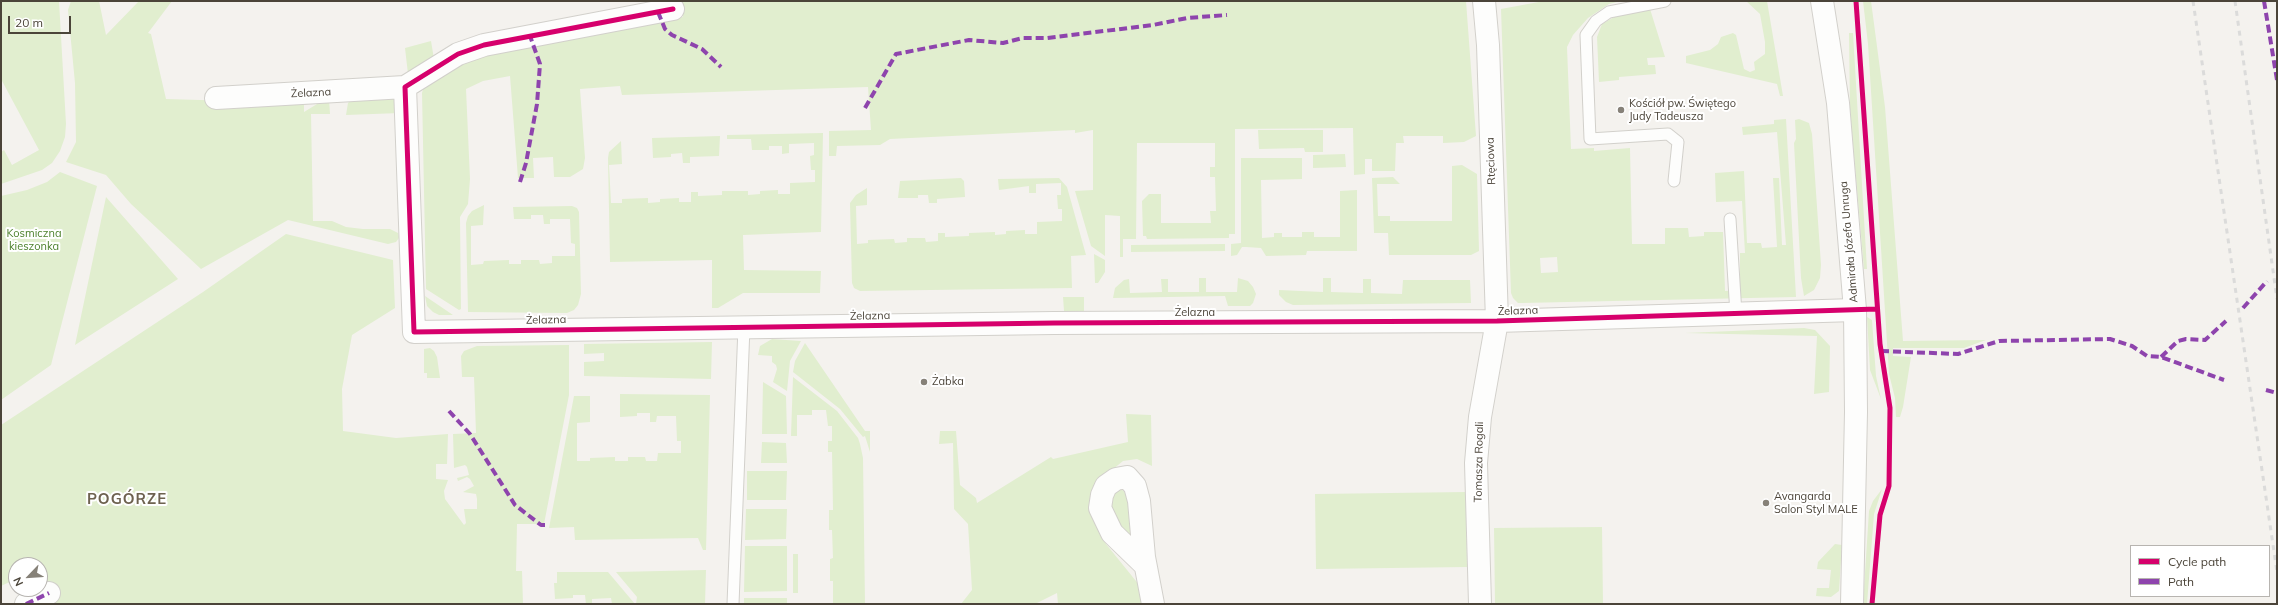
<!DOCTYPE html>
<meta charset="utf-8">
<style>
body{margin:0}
#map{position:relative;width:2278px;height:605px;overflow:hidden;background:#f4f2ee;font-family:Mulish,sans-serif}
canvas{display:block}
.frame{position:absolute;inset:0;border:2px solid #4b4439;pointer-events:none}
.legend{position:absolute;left:2130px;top:545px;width:140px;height:52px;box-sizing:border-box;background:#fff;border:1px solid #b7b4b0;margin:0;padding:5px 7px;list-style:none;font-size:12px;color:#4b4439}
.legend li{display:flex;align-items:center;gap:8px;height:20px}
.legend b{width:20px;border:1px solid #b7b4b0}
.north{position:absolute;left:8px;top:557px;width:40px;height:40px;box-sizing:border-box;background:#fff;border:1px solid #b7b4b0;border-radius:50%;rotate:245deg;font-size:11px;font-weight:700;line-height:16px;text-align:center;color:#4b4439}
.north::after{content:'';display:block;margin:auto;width:14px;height:18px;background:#868178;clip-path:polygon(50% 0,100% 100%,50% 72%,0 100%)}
.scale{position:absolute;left:8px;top:16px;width:63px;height:18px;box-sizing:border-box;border:2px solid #4b4439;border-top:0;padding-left:5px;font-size:12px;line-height:14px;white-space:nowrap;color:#4b4439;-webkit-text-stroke:3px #fff;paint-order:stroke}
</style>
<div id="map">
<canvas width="2278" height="605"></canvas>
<div class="frame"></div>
<ul class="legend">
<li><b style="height:5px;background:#d6006c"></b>Cycle path</li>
<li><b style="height:5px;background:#8e44ad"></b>Path</li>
</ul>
<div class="north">N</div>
<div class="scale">20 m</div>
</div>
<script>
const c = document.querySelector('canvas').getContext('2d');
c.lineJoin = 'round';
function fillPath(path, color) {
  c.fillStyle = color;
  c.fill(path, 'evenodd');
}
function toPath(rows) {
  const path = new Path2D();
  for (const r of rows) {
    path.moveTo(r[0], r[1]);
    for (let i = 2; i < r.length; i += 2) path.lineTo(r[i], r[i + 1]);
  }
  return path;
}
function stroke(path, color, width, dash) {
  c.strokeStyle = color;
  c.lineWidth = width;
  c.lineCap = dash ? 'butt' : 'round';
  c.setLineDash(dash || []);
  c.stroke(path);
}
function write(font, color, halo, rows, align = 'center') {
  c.font = font + ' Mulish,sans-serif';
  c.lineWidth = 4;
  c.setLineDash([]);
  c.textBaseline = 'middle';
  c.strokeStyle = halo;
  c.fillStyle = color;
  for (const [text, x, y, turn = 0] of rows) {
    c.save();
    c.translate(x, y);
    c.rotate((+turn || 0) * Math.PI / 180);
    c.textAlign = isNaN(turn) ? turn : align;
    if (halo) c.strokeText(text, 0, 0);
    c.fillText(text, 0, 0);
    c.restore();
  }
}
fillPath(toPath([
 [1,1,59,1,66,124,65,137,60,151,52,163,42,170,1,184,1,152,4,150,12,165,39,150,1,79],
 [71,1,99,1,106,35,139,1,172,1,148,33,151,34,166,99,304,103,304,112,322,101,329,99,330,114,311,114,313,221,332,221,346,227,363,229,390,229,398,233,399,238,396,242,388,244,288,220,201,269,131,204,106,175,66,162,76,142,75,83,68,10],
 [680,1,1466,1,1476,136,1464,142,1443,143,1443,136,1403,136,1404,143,1396,143,1395,171,1372,171,1372,159,1365,159,1365,174,1354,175,1353,128,1235,129,1235,234,1229,234,1229,238,1147,239,1146,236,1143,236,1142,201,1149,194,1161,194,1161,223,1211,223,1210,211,1216,211,1215,177,1210,177,1210,167,1215,167,1215,143,1137,143,1136,239,1123,239,1123,257,1120,257,1120,216,1105,215,1105,256,1091,246,1075,191,1093,190,1093,130,1075,133,1075,130,890,139,880,145,837,146,836,156,829,156,829,131,871,130,868,87,622,95,620,86,580,89,585,158,583,169,570,177,554,177,553,157,533,158,534,178,518,178,510,76,483,81,466,89,470,179,468,204,460,217,461,309,459,310,426,289,422,93,424,86,436,73,511,47,683,17],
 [1544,1,1621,1,1609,4,1588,18,1573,35,1567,47,1571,149,1594,148,1594,151,1630,148,1632,244,1665,244,1665,228,1688,228,1689,237,1704,236,1704,232,1723,232,1725,291,1740,290,1740,253,1745,253,1742,201,1716,202,1715,173,1744,171,1747,243,1761,243,1762,248,1777,247,1773,178,1779,178,1782,245,1786,245,1777,132,1743,135,1742,127,1774,124,1774,120,1786,119,1796,297,1522,303,1518,303,1513,298,1511,293,1501,9],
 [1557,257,1558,272,1541,273,1540,258],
 [1746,1,1767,1,1783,96,1780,96,1777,84,1686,63,1686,56,1710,50,1718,44,1721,37,1733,33,1736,35,1744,69,1750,72,1755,70,1754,62,1765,54,1765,42,1760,14],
 [1863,1,1871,1,1885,107,1903,341,1986,340,1964,348,1893,348,1893,356,1911,357,1903,407,1900,417,1896,417,1895,398,1889,374,1868,44],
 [1650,9,1665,57,1647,58,1648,65,1655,65,1656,74,1619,77,1619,80,1599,82,1597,37,1602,24,1616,16],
 [1849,33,1853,33,1867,269,1864,269,1850,110],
 [431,41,434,59,408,74,405,48],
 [387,96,395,100,400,113,346,115,348,103,353,98],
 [1799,119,1809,123,1812,134,1821,265,1820,278,1814,290,1804,296,1801,278,1794,143,1796,139,1795,120],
 [1258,130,1323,130,1323,152,1305,152,1304,148,1259,149],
 [823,133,821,232,743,235,744,270,821,271,820,293,743,293,718,308,712,308,712,260,610,262,608,158,609,152,621,141,622,164,609,165,611,203,622,203,622,199,648,198,648,203,660,202,660,199,679,198,679,202,691,202,691,192,698,192,698,196,722,195,722,191,748,191,748,195,760,194,760,191,778,190,778,194,790,194,790,183,815,182,815,170,811,170,810,156,814,155,814,143,789,144,789,153,782,154,782,146,769,146,769,150,752,150,751,139,727,139,727,135],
 [720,136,719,156,690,157,690,163,683,163,682,153,671,154,671,157,653,158,652,138],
 [1345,154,1346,167,1313,168,1313,155],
 [1241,158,1302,158,1302,179,1261,180,1262,238,1274,237,1274,233,1282,233,1282,237,1302,237,1302,232,1314,232,1314,237,1340,237,1340,191,1357,190,1357,251,1307,251,1306,255,1266,256,1261,248,1246,247,1242,247,1237,255,1231,256,1231,244,1241,243],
 [1462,165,1477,174,1479,251,1471,255,1389,255,1388,233,1374,233,1372,178,1393,177,1400,184,1377,184,1378,216,1390,216,1390,221,1452,221,1452,166],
 [60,172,97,186,51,365,1,400,1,196,27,190,47,182],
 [961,178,964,181,965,197,937,199,937,203,929,203,928,195,918,195,918,198,898,198,900,181],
 [1059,178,1067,187,1086,255,1071,256,1072,288,860,291,854,288,852,283,850,203,856,195,867,188,867,205,856,206,857,244,868,243,868,240,894,239,895,243,907,242,907,238,925,238,926,242,938,241,938,233,945,233,945,237,969,236,969,233,995,232,995,235,1006,234,1006,231,1025,230,1025,234,1037,234,1037,222,1062,221,1062,209,1058,209,1057,195,1061,195,1061,183,1036,184,1036,193,1029,193,1029,186,999,190,998,179],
 [106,197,178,279,75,345],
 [484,205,483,225,471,226,471,265,483,264,484,261,509,260,509,264,521,264,521,260,539,260,540,264,552,263,552,256,575,256,575,244,571,243,570,219,550,219,550,224,544,224,543,215,531,215,531,219,514,219,513,207,572,206,577,208,579,212,581,294,578,305,574,310,567,313,468,312,466,223,468,216,472,211],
 [286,234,393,260,395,308,352,335,342,389,343,431,396,438,448,434,447,464,436,464,436,479,448,480,444,491,445,499,464,525,466,523,464,509,477,509,477,499,476,494,463,492,474,486,470,479,467,477,458,481,457,478,469,475,467,467,465,465,454,468,453,434,476,433,474,377,462,377,461,356,464,351,477,346,569,345,569,395,544,524,517,524,516,571,522,571,523,604,47,604,49,586,40,565,16,565,16,579,1,586,1,425,203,292],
 [1225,244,1225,251,1131,252,1131,245],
 [1094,254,1105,260,1105,272,1098,283,1095,283],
 [1199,278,1206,278,1206,292,1237,292,1238,278,1248,281,1253,287,1256,294,1253,303,1250,306,1228,306,1225,296,1113,298,1115,288,1124,280,1129,279,1130,293,1162,292,1161,279,1168,279,1168,292,1199,292],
 [1323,278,1331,278,1331,292,1363,293,1363,279,1371,279,1371,293,1402,294,1403,280,1470,280,1471,303,1293,305,1286,302,1279,295,1279,290,1323,292],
 [425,296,453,315,439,315,433,312,427,306],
 [1063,297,1084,297,1084,311,1064,311],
 [1867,317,1872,320,1876,376,1881,399,1870,370],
 [1804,328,1815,330,1830,346,1829,392,1814,394,1817,336,1685,333],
 [772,339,801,341,790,361,787,391,773,382,777,369,776,365,772,362,772,356,758,355,760,346],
 [712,342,711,379,584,376,584,362,604,361,604,353,584,354,584,344],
 [805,343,865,431,870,431,870,452,865,436,863,437,840,409,793,372,795,361],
 [430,348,434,351,437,357,440,378,427,378,427,373,424,373,424,349],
 [793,377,837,411,858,438,860,444,863,458,865,604,833,604,833,581,830,581,830,559,833,558,832,530,829,530,829,510,833,510,832,452,828,452,828,441,832,441,832,426,828,426,826,410,812,410,812,415,797,415,797,436,791,436],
 [763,382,786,396,787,434,762,434],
 [620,394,710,395,706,550,703,550,698,538,575,540,574,527,549,528,574,396,590,396,590,422,577,423,577,461,590,461,590,458,615,457,615,461,628,461,628,457,645,457,646,461,657,461,658,453,681,453,681,441,677,441,676,416,657,416,656,422,650,422,650,413,637,413,637,416,620,417],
 [1126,414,1151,415,1152,466,1137,459,1123,461,1101,479,1097,522,1106,544,1140,586,1146,604,1058,604,1057,593,1035,604,961,604,972,590,968,524,954,509,953,443,939,444,940,431,956,431,960,485,976,498,977,503,1051,457,1053,459,1128,442],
 [762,442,786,443,787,463,761,463],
 [747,471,787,471,786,500,747,500],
 [1119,487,1132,499,1134,546,1114,526,1109,493],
 [1882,489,1874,514,1867,604,1863,604,1869,511,1873,501],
 [1466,492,1467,567,1316,569,1315,494],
 [746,509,787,509,786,539,745,540],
 [1602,527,1603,604,1495,604,1494,528],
 [1835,544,1842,545,1839,591,1831,597,1816,596,1817,588,1829,588,1831,570,1817,569,1818,562],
 [745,546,787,546,787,591,744,592],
 [793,554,798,554,798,593,793,593],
 [706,570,705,604,636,604,637,597,616,572],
 [557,572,608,572,635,604,612,604,611,598,592,599,592,604,586,604,585,595,573,595,573,598,555,599,554,583,557,583],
 [744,598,787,598,787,604,744,604]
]), '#e1eecf');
const service = toPath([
 [1665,1,1609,12,1596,21,1586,35,1590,139,1668,134,1678,142,1674,181],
 [1730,219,1736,314],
 [733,604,744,327]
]);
const minor = toPath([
 [673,9,484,45,458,54,405,87,414,332,1054,323,1497,321,1855,310],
 [216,98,405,87],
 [1145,565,1112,533,1100,508,1102,495,1106,486,1116,479,1127,477,1135,486,1139,501,1144,557,1153,604],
 [26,604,49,593],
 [1480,604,1476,463,1480,417,1497,321,1488,45,1484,1]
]);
const tertiary = toPath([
 [1822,1,1838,103,1855,310,1856,412,1852,604]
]);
stroke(service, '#d2d0cb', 13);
stroke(minor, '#d2d0cb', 24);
stroke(tertiary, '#d2d0cb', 24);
stroke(service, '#fdfdfc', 11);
stroke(minor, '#fdfdfc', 22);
stroke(tertiary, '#fdfdfc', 22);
stroke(toPath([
 [2193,1,2277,572],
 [2235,1,2277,299]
]), '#dbdbda', 3, [5, 5]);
stroke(toPath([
 [2264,1,2277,80],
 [658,12,665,29,672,35,702,49,721,67],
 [865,108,896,54,969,40,1003,43,1023,38,1047,38,1153,25,1187,18,1227,15],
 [520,182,526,163,537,104,540,64,530,36],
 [2243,308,2267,281],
 [1881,351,1958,354,1999,341,2110,339,2132,346,2147,356,2161,357,2224,380],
 [2161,357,2178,341,2186,339,2205,340,2226,321],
 [2266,390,2277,393],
 [449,411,470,434,515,505,541,525,546,525],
 [26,604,49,593]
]), '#8e44ad', 4, [8, 4]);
stroke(toPath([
 [1856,1,1880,344,1890,408,1889,486,1880,515,1872,604],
 [673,9,484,45,458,54,405,87,414,332,1054,323,1497,321,1877,309]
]), '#d6006c', 5);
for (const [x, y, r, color] of [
 [1621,110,4,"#868178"],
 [924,382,4,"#868178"],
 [1766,503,4,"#868178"]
]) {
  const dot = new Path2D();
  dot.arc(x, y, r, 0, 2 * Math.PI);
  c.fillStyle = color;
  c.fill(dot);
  stroke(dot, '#fff', 1.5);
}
write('11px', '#4b4439', '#fff', [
 ["Żelazna",311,93,-3],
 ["Rtęciowa",1491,161,-92],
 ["Admirała Józefa Unruga",1849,242,-95],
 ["Żelazna",1518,311,-2],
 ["Żelazna",1195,313],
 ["Żelazna",870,316,-1],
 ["Żelazna",546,320,-1],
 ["Tomasza Rogali",1479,462,-89]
]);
write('11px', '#4b4439', '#fff', [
 ["Kościół pw. Świętego",1629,104],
 ["Judy Tadeusza",1629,117],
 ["Żabka",932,382],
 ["Avangarda",1774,497],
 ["Salon Styl MALE",1774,510]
], 'left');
write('11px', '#4a7f2a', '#fff', [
 ["Kosmiczna",34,234],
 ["kieszonka",34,247]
]);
c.letterSpacing = '1px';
write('bold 15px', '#6e6250', '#fff', [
 ["POGÓRZE",127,499]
]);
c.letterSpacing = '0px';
</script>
